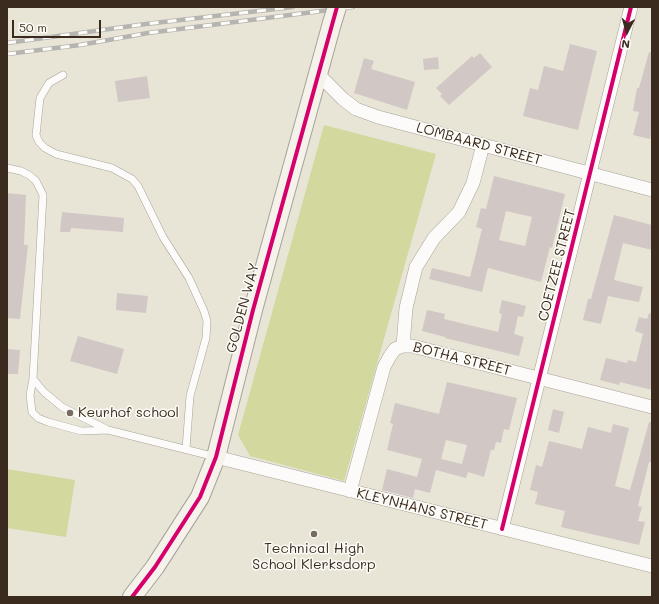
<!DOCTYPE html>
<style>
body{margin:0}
#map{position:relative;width:659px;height:604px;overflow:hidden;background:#e8e5d7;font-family:Mali,sans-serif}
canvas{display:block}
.frame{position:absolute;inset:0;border:8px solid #3b2a1e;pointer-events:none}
.north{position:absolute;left:607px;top:12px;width:40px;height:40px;-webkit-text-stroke:3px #fdfcf7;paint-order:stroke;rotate:186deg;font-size:11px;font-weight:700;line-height:16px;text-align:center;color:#3b2a1e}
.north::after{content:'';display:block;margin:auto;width:14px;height:18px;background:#3b2a1e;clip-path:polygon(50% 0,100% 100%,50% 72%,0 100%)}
.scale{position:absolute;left:12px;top:20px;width:89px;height:18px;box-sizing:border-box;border:2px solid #3b2a1e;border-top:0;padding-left:5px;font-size:12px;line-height:14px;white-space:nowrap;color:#3b2a1e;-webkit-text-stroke:3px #fdfcf7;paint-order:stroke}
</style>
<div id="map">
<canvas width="659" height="604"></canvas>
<div class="frame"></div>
<div class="north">N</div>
<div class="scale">50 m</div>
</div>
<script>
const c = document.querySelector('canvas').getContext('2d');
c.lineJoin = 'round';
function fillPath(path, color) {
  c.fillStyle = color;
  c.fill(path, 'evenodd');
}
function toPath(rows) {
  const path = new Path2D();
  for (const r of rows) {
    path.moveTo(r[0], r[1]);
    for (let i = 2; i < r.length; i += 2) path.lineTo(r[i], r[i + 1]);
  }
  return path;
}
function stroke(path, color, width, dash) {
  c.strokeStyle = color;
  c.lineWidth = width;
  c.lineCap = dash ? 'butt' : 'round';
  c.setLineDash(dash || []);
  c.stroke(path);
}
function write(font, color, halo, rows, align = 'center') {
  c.font = font + ' Mali,sans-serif';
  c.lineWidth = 3;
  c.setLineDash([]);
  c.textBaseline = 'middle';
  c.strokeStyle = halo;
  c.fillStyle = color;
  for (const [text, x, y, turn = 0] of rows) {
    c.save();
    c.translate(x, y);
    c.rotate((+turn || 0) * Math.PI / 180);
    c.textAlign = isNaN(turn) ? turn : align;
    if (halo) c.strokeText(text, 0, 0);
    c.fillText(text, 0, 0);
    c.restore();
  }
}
fillPath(toPath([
 [324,125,436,154,344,481,250,456,238,435],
 [7,469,75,480,66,537,7,528]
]), '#d2d89e');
fillPath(toPath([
 [570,44,597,51,578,130,523,116,530,88,538,90,544,66,563,71],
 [649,52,652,52,652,132,650,139,633,135,639,112,633,111,637,88,639,88],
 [480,53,492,67,449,105,440,96,442,94,436,88,472,56,474,58],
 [438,57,439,69,424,70,423,59],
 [364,58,374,61,371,69,415,82,407,110,354,93],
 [147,76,150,98,118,102,115,81],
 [494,176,565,194,552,248,550,247,541,282,488,268,482,292,429,279,432,268,470,277,482,229,476,227,481,208,486,209],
 [506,211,532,217,525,246,499,240],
 [7,193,26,195,24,245,28,245,20,319,7,318],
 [62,212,124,218,123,232,71,228,70,232,60,232],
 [614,215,652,225,652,250,623,243,614,280,643,287,639,302,608,296,601,324,583,320,588,299,591,299],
 [117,293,148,296,146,313,116,310],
 [502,300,526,306,523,317,518,316,514,334,524,337,519,356,445,338,445,337,422,331,427,310,445,314,444,319,498,332,502,314,499,313],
 [649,313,652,314,652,390,620,382,619,385,600,380,606,358,627,363,628,360,636,362,643,334,635,331,639,317,647,319],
 [78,336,124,349,117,374,70,361],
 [7,349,20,350,18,374,7,374],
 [447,382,517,398,509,430,504,429,501,443,496,442,494,450,491,450,484,477,468,472,466,478,436,470,430,493,415,489,413,498,382,490,387,469,417,477,422,459,387,450,393,424,390,423,395,403,439,414],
 [446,440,467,445,462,464,441,459],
 [553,409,564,412,559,433,548,430],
 [649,422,652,422,652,462,649,462,638,506,642,507,638,521,645,522,639,545,561,527,565,511,535,504,538,492,530,490,536,465,542,467,549,441,582,449,588,427,611,433,613,424,629,428,615,486,630,490]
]), '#d1c7c5');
const lane = toPath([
 [63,75,49,83,40,98,36,135,39,142,45,148,56,154,112,168,132,179,138,186,163,237,189,278,204,311,207,321,206,338,190,396,186,449],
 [7,168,21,171,29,175,36,181,43,195,33,379,30,395,32,412,38,418,48,422,81,431,108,430],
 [33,379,44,392,62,407,108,430,216,457]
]);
const street = toPath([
 [319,75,343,99,356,109,378,117,652,190],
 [403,346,406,308,416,267,434,238,459,212,473,183,483,145],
 [216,457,652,566],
 [350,491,384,367,390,356,395,349,403,346,412,346,652,407],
 [502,529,631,7]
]);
const secondary = toPath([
 [132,597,155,567,200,497,216,457,253,310,332,23]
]);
stroke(lane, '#a6a299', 8);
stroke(street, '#a6a299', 14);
stroke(secondary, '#a6a299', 20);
stroke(lane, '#fcfbf9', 7);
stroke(street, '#fcfbf9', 13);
stroke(secondary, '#f5f2eb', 18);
const rail = toPath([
 [7,43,146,24,293,7],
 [7,54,80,45,148,33,353,7]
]);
stroke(rail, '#b6b4b0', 4.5);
stroke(rail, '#fdfcf7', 3, [9]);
const secondaryBridge = toPath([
 [332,23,337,7]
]);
stroke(secondaryBridge, '#a6a299', 20, []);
stroke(secondaryBridge, '#f5f2eb', 18);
stroke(toPath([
 [502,529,631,7],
 [132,597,155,567,200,497,216,457,253,310,337,7]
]), '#d6006c', 4);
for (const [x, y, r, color] of [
 [70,413,4,"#786b5f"],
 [314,534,4,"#786b5f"]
]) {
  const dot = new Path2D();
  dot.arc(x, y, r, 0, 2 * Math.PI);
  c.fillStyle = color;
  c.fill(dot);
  stroke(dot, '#fdfcf7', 1.5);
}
write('14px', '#3b2a1e', '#fdfcf7', [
 ["LOMBAARD STREET",479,144,15],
 ["COETZEE STREET",557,265,-76],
 ["GOLDEN WAY",243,308,-75],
 ["BOTHA STREET",462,359,14],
 ["KLEYNHANS STREET",422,509,14]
]);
write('14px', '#3b2a1e', '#fdfcf7', [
 ["Keurhof school",78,413],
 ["Technical High",314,549,"center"],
 ["School Klerksdorp",314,565,"center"]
], 'left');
</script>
